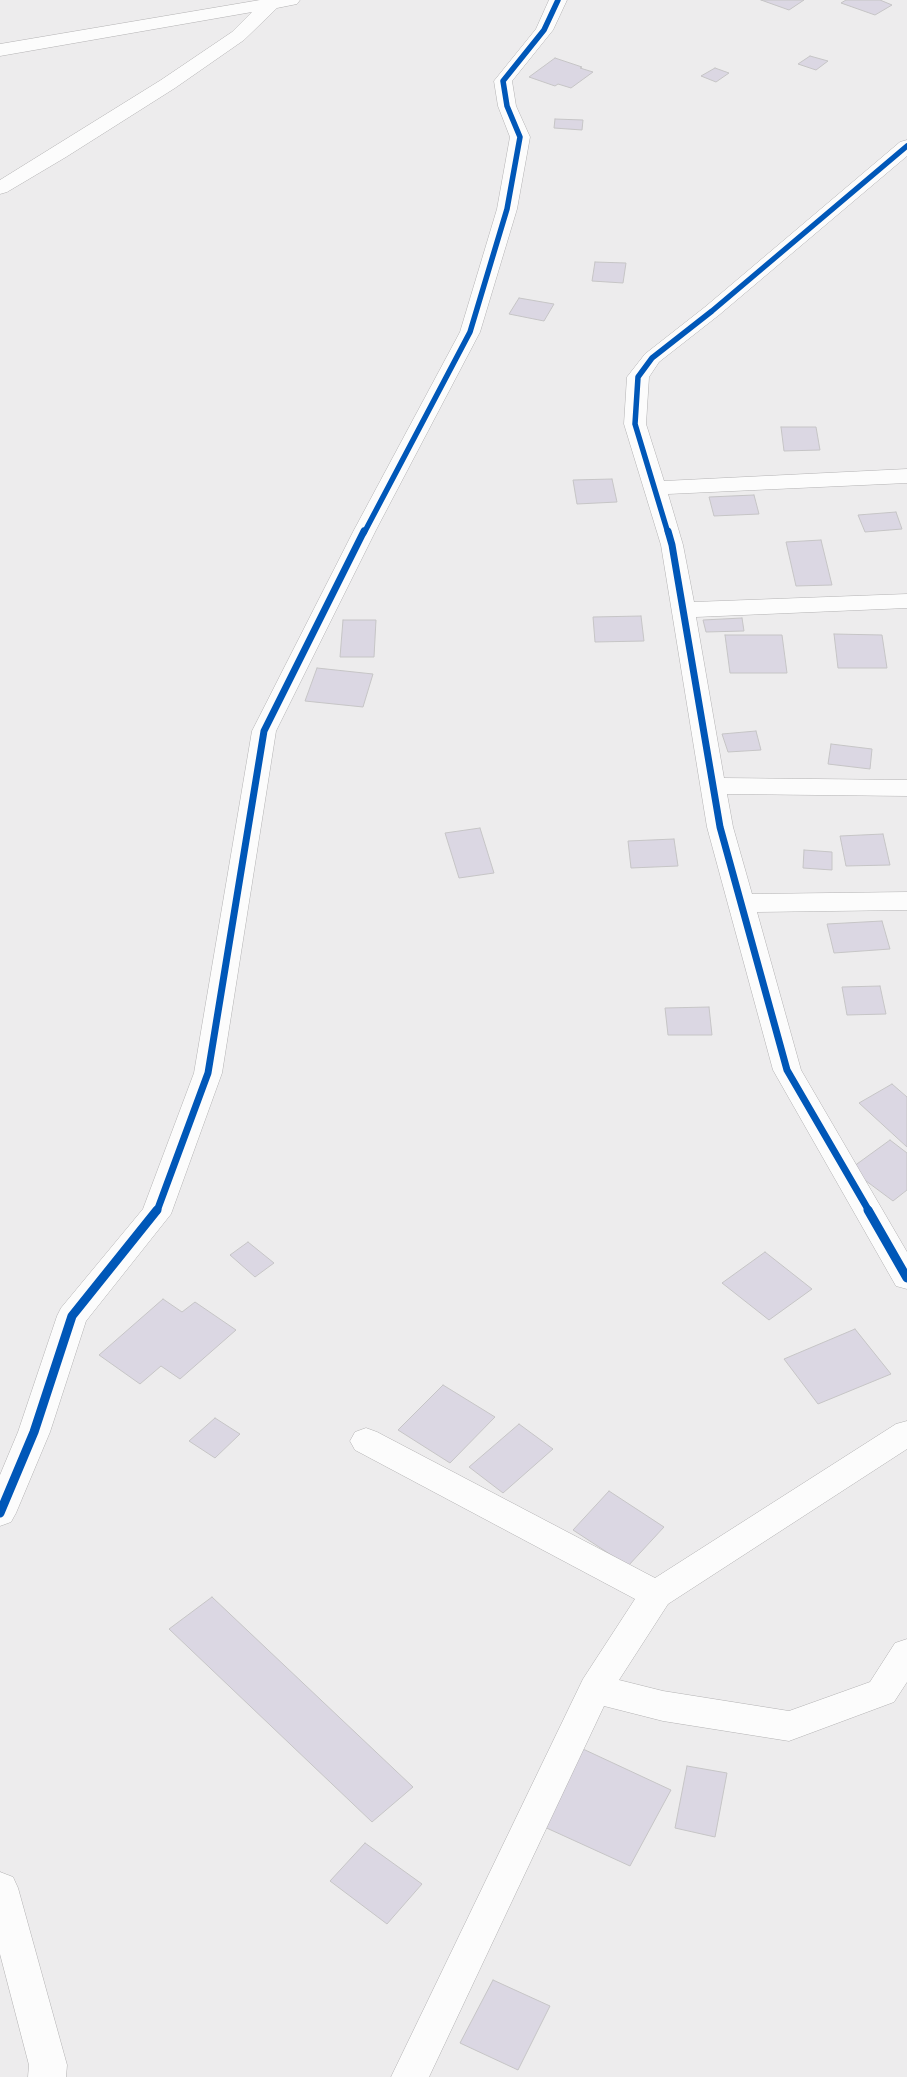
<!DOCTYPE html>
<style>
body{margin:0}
canvas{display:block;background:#edeced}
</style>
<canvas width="907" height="2077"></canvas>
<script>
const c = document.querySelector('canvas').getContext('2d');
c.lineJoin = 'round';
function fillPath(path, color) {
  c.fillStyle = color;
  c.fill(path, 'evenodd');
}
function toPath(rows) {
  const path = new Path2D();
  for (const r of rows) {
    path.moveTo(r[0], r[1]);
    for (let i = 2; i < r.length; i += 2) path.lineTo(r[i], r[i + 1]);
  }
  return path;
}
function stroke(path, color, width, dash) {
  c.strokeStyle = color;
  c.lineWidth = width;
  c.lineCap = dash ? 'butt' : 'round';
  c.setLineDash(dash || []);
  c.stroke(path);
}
const building = toPath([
 [761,0,804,0,789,10,761,0],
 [846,0,880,0,892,5,875,15,841,3,846,0],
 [810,56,828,61,816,70,798,64,810,56],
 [555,58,582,67,580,68,593,72,571,88,558,84,555,86,529,77,555,58],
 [715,68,729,73,716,82,701,76,715,68],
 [555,119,583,120,582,130,554,128,555,119],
 [595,262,626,263,623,283,592,281,595,262],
 [519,298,554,304,544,321,509,314,519,298],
 [781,427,816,427,820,450,784,451,781,427],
 [612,479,617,502,577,504,573,480,612,479],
 [754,495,759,514,714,516,709,497,754,495],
 [896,512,902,529,865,532,858,515,896,512],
 [821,540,832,585,796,586,786,542,821,540],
 [641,616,644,641,595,642,593,617,641,616],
 [742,618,744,631,706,632,703,620,742,618],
 [343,620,376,620,374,657,340,657,343,620],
 [834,634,882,635,887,668,838,668,834,634],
 [725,635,782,635,787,673,730,673,725,635],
 [317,668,373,674,363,707,305,701,317,668],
 [756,731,761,750,728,752,722,734,756,731],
 [831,744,872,749,870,769,828,764,831,744],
 [480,828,494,873,459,878,445,833,480,828],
 [883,834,890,865,846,866,840,836,883,834],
 [674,839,678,866,631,868,628,841,674,839],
 [804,850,832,852,832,870,803,868,804,850],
 [882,921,890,949,834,953,827,924,882,921],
 [880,986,886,1014,847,1015,842,987,880,986],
 [709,1007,712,1035,668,1035,665,1008,709,1007],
 [892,1084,907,1097,907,1147,859,1103,892,1084],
 [890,1140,907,1153,907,1190,893,1201,850,1169,890,1140],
 [248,1242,274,1263,255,1277,230,1255,248,1242],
 [765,1252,812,1289,769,1320,722,1283,765,1252],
 [163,1299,182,1312,195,1302,236,1330,180,1379,161,1366,140,1384,99,1355,163,1299],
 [855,1329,891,1374,818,1404,784,1359,855,1329],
 [443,1385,495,1417,450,1463,398,1430,443,1385],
 [215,1418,240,1434,215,1458,189,1441,215,1418],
 [519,1424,553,1449,503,1493,469,1467,519,1424],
 [609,1491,664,1527,628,1566,573,1530,609,1491],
 [212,1597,413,1787,372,1822,169,1629,212,1597],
 [583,1749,671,1790,630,1866,540,1825,583,1749],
 [687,1766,727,1773,715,1837,675,1828,687,1766],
 [365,1843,422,1884,387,1924,330,1881,365,1843],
 [493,1980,550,2006,518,2070,460,2043,493,1980]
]);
fillPath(building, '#dbd7e3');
stroke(building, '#c6c5c6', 1);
const minor = toPath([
 [260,0,300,0,297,4,277,8,244,40,175,88,66,157,7,192,0,194,0,180,161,80,232,32,252,12,0,56,0,44,260,0],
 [549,0,567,0,553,30,512,81,516,106,530,137,517,209,480,332,376,530,276,731,222,1073,171,1214,86,1321,50,1432,16,1513,11,1522,0,1526,0,1475,18,1432,57,1316,61,1308,143,1209,194,1073,252,731,354,530,460,332,497,209,510,137,498,106,494,81,536,29,549,0],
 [907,140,907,156,719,315,659,362,649,377,646,424,664,481,907,469,907,483,668,494,683,545,694,602,907,594,907,608,696,617,724,778,907,780,907,796,727,794,733,827,752,894,907,892,907,910,757,912,801,1070,907,1252,907,1289,896,1286,773,1070,707,827,661,545,624,424,627,377,645,354,705,307,900,142,907,140],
 [907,1421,907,1449,668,1604,619,1680,663,1691,789,1711,870,1682,895,1643,907,1639,907,1682,894,1702,789,1741,663,1721,604,1706,429,2077,391,2077,583,1679,635,1599,355,1450,350,1441,355,1432,366,1428,377,1432,655,1578,896,1424,907,1421],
 [0,1872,13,1877,18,1888,67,2065,66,2077,28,2077,29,2065,0,1954,0,1872]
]);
stroke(minor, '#b3b2b3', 1);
fillPath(minor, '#fcfcfc');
stroke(toPath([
 [364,533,470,332,507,209,520,137,507,106,503,81,544,30,558,0],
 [668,533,635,424,638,377,652,358,712,311,907,146]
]), '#0057b8', 5.5);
stroke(toPath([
 [668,531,672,545,720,827,787,1070,869,1211],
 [157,1211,208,1073,264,731,364,531]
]), '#0057b8', 7);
stroke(toPath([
 [868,1210,907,1278],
 [0,1513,34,1432,72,1316,157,1210]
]), '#0057b8', 9);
</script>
